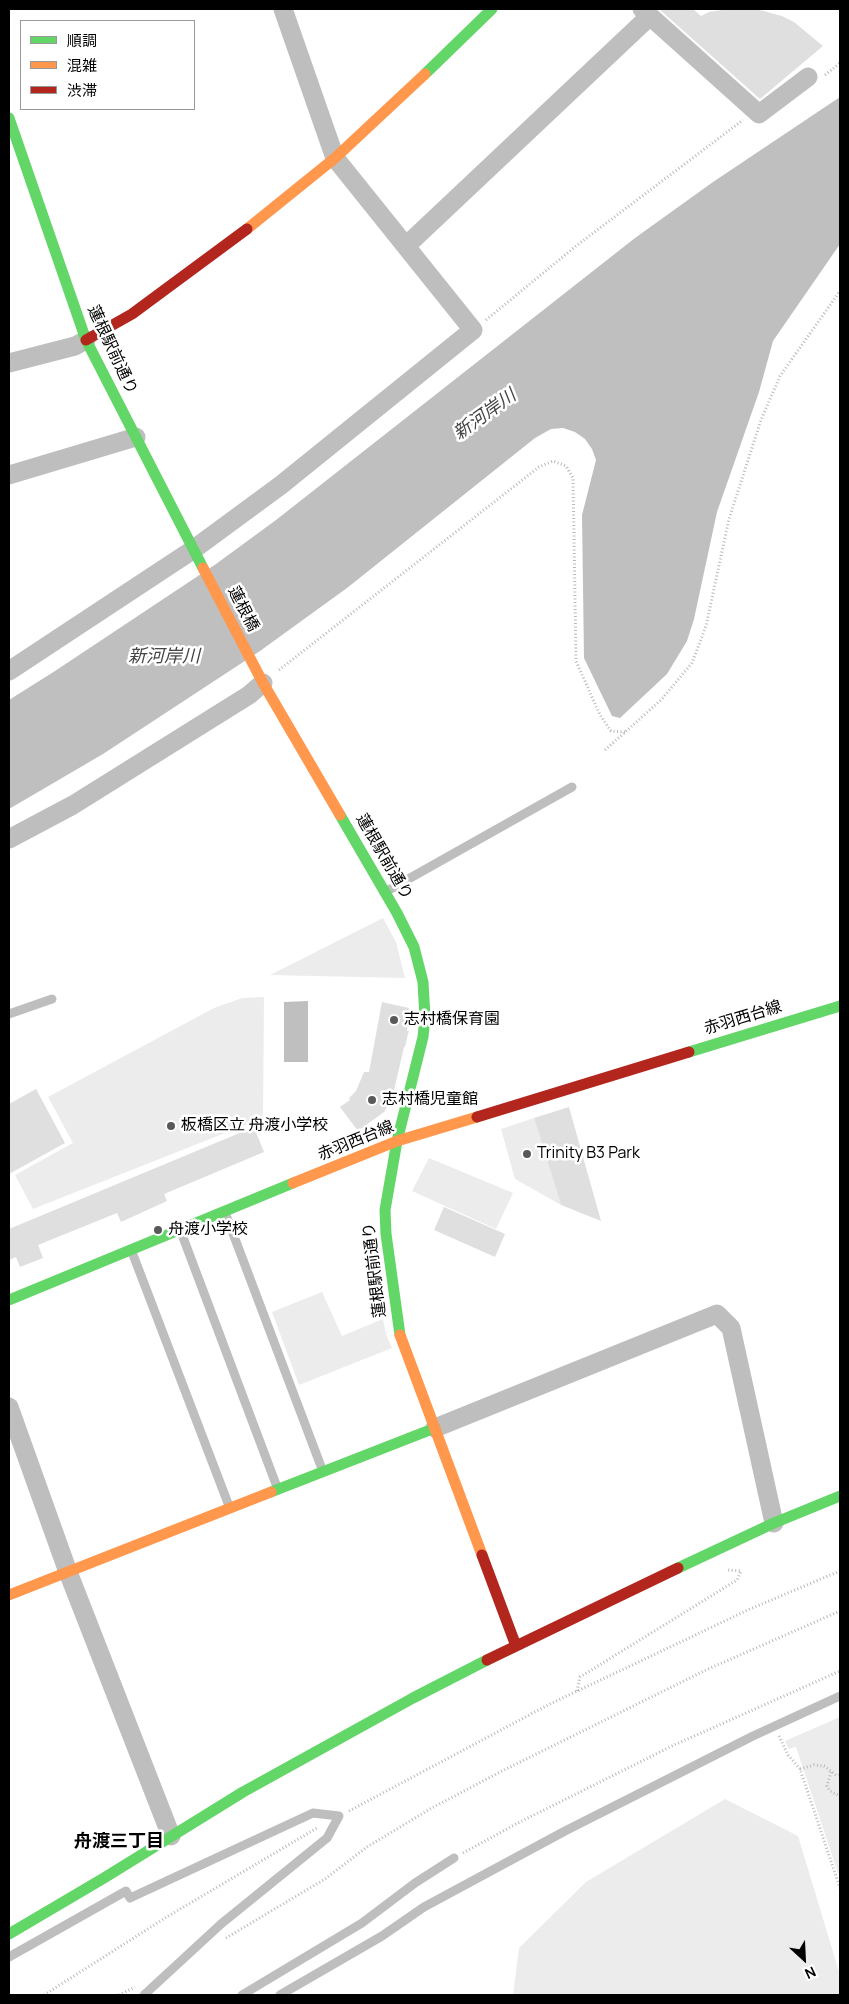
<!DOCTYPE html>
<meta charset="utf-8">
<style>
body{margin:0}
#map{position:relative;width:849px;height:2004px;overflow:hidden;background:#fff;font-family:Manrope,"Noto Sans JP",sans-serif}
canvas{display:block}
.frame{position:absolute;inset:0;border:10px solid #000;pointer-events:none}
.legend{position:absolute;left:20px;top:20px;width:175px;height:90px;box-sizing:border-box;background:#fff;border:1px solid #999;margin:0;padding:6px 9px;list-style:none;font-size:15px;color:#000}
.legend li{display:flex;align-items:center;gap:10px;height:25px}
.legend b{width:25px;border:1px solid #999}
.north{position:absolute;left:779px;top:1934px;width:50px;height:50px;-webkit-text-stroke:4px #fff;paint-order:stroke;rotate:155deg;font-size:14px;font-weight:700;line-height:20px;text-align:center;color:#000}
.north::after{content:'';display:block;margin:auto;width:18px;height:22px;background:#000;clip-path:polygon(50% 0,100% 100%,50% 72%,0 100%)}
</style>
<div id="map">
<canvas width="849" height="2004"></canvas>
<div class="frame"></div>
<ul class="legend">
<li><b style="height:6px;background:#63d668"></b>順調</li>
<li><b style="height:6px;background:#ff974d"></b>混雑</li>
<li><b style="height:6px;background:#b3261e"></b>渋滞</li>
</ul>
<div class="north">N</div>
</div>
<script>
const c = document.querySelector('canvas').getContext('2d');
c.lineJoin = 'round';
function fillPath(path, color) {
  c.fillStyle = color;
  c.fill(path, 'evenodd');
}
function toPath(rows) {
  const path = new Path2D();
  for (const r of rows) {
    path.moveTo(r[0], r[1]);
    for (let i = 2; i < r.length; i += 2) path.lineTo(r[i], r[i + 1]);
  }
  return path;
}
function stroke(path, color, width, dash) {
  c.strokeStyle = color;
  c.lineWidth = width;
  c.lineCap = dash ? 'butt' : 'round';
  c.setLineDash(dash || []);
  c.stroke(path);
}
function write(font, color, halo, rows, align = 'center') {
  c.font = font + ' Manrope,"Noto Sans JP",sans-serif';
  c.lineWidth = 5;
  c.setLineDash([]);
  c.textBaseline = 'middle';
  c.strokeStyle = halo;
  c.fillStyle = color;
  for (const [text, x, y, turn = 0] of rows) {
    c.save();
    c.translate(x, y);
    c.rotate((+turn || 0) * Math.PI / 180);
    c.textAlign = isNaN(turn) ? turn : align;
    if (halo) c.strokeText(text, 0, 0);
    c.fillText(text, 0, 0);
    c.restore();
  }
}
fillPath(toPath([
 [383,918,396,942,405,978,270,975],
 [264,997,263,1118,33,1209,15,1175,73,1143,48,1097,214,1008,242,998],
 [534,1118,561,1205,515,1179,501,1129],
 [429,1158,513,1193,496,1229,412,1191],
 [322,1292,342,1336,383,1319,386,1334,392,1348,299,1385,272,1312],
 [840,1717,840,1879,796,1747,789,1749,785,1741],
 [725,1799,798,1836,840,1975,840,1995,513,1995,519,1948,586,1882]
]), '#ececec');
fillPath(toPath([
 [840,97,840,244,773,341,759,392,717,512,694,619,687,641,667,674,620,718,612,716,584,658,582,515,596,460,592,449,585,439,575,432,563,428,551,429,535,438,347,588,260,651,103,754,9,809,9,700,55,671,216,564,276,520,635,238,713,182],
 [308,1001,308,1062,284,1062,284,1002]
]), '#bfbfbf');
fillPath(toPath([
 [659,9,693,9,701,16,709,12,728,9,756,9,782,16,794,22,823,46,760,99],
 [382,1002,409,1008,407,1031,409,1031,408,1034,405,1047,404,1047,392,1099,384,1112,358,1131,340,1107,350,1100,349,1098,356,1091,364,1072,369,1072],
 [36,1089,65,1143,9,1174,9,1104],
 [569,1107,601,1221,561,1205,534,1118],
 [254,1127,264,1152,164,1194,167,1201,121,1222,117,1213,38,1245,43,1258,20,1267,16,1257,9,1260,9,1229],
 [444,1207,505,1234,495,1257,434,1230]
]), '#dfdfdf');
stroke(toPath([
 [825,75,840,63],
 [486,320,576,246,743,120],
 [279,670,539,467,553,461,566,466,573,478,576,661,600,715,611,731,625,732],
 [605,750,661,700,692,663,706,626,729,519,761,420,780,376,840,291],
 [577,1691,580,1677,737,1580,741,1571,727,1570],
 [779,1736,788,1755,800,1769,840,1888],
 [800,1769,814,1765,824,1766,836,1775,840,1775],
 [831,1772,827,1786,830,1791,840,1796],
 [349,1811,548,1705,750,1609,840,1571],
 [463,1853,516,1824,672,1746,840,1671],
 [226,1938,325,1879,367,1847,430,1809,500,1772,706,1670,840,1611],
 [44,1995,165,1918,317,1828],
 [119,1995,135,1987]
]), '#b9b9b9', 3, [1, 2.5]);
stroke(toPath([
 [387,891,572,787],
 [9,1014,52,999],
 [226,1215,322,1469],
 [181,1232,277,1487],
 [132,1252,229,1506],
 [9,1957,126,1891,130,1898,313,1813,339,1816,327,1838,221,1924,144,1995],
 [242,1995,362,1923,415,1883,454,1858],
 [280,1995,382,1936,424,1907,565,1831,753,1736,840,1696]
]), '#bebebe', 9);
stroke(toPath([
 [642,9,759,114,808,77],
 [406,246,650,16],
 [9,363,75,346,86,340],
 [9,475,136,437],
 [9,671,194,549,281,485,473,330,335,158,283,9],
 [9,839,73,805,249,695,263,683],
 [9,1407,68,1572,171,1836],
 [435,1428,717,1314,731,1328,774,1523]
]), '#bebebe', 19);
stroke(toPath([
 [425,74,492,9],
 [9,118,86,340,203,568],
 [340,815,397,913,414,947,423,982,425,1018,423,1037,397,1141,385,1210,386,1234,400,1335],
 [689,1052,840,1006],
 [9,1300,293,1183],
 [271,1492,435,1428],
 [678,1568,774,1523,840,1496],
 [9,1934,104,1878,243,1792,413,1698,487,1660]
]), '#63d668', 11);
stroke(toPath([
 [247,229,335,158,425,74],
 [203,568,263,683,340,815],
 [293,1183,397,1141,477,1117],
 [400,1335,482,1555],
 [9,1595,271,1492]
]), '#ff974d', 11);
stroke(toPath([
 [86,340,132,314,247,229],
 [477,1117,689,1052],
 [482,1555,516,1646],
 [487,1660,678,1568]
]), '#b3261e', 11);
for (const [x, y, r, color] of [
 [394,1020,5,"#595959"],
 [372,1100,5,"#595959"],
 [171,1126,5,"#595959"],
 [527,1154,5,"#595959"],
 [158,1230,5,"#595959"]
]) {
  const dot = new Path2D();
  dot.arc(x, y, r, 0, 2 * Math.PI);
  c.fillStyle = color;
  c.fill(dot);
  stroke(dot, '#fff', 2);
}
write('16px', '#000', '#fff', [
 ["蓮根駅前通り",112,350,65],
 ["蓮根橋",243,609,63],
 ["蓮根駅前通り",384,857,60],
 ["赤羽西台線",743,1018,-17],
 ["赤羽西台線",356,1141,-22],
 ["蓮根駅前通り",375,1270,-97]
]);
write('16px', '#000', '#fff', [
 ["志村橋保育園",404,1020],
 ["志村橋児童館",382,1100],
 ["板橋区立 舟渡小学校",181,1126],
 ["Trinity B3 Park",537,1154],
 ["舟渡小学校",168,1230]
], 'left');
write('italic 18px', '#444', '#fff', [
 ["新河岸川",485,415,-36],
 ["新河岸川",164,657]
]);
write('bold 18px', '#000', '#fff', [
 ["舟渡三丁目",119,1842]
]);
</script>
